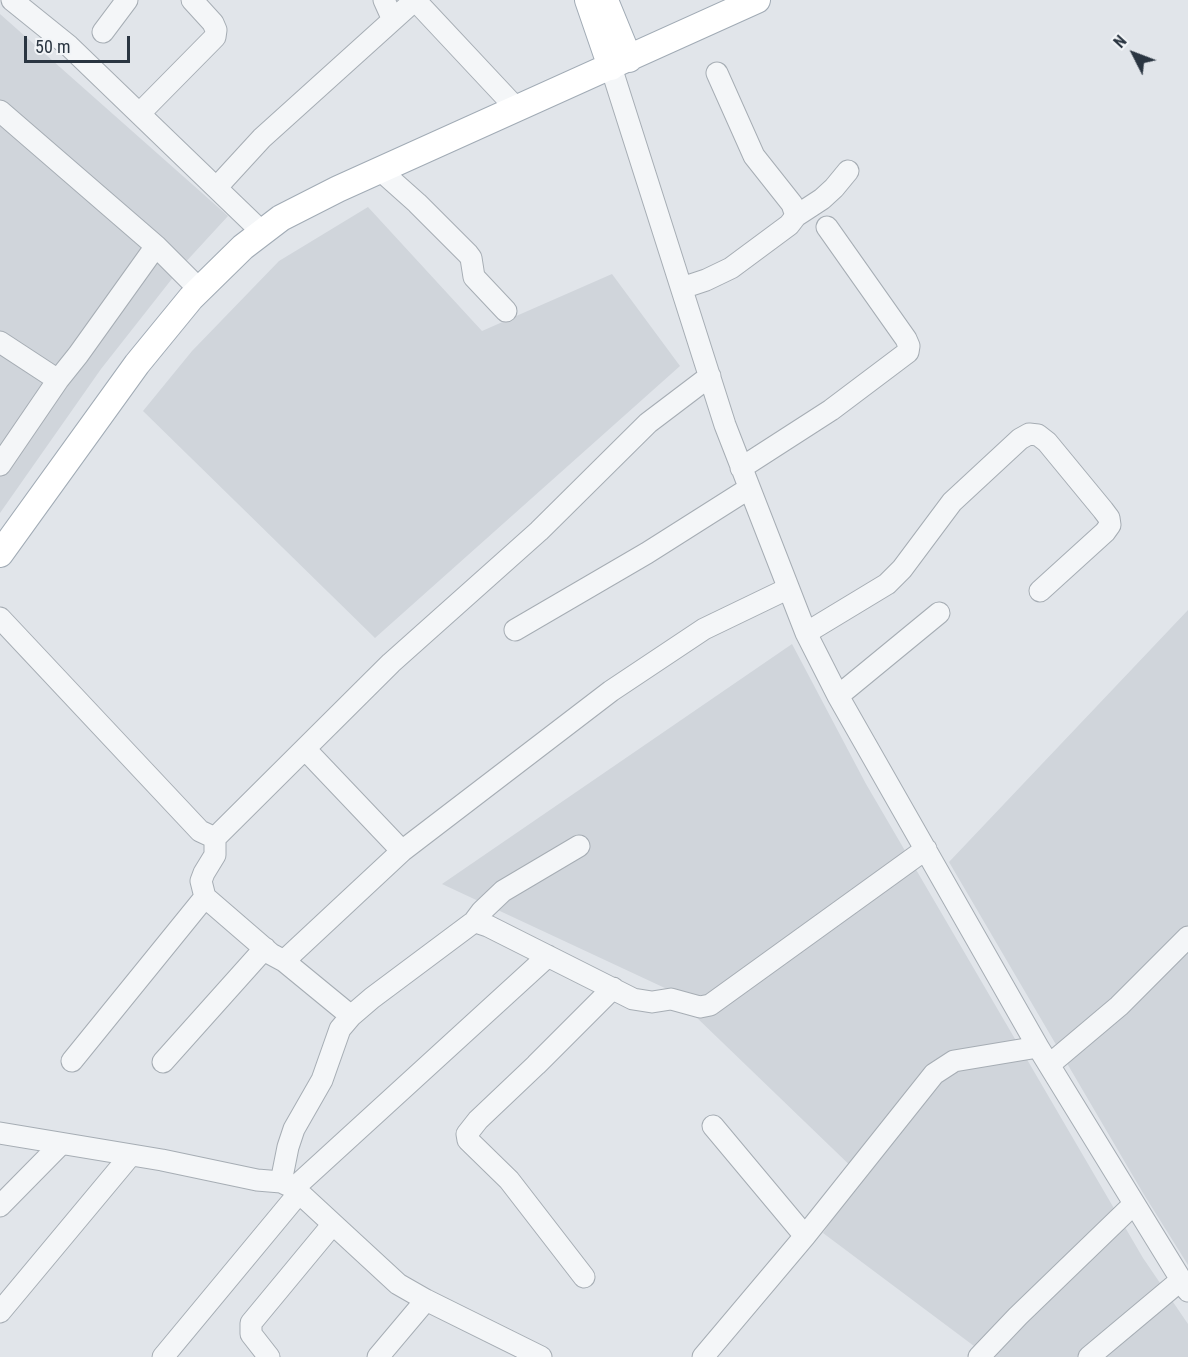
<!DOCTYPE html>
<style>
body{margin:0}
#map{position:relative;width:1188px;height:1357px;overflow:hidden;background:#e1e5ea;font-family:"Roboto Condensed",sans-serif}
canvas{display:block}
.north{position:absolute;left:1104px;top:24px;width:60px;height:60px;-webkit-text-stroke:4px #f1f4f7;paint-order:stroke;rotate:312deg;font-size:16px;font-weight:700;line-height:24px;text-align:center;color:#2a3541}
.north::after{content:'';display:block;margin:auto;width:21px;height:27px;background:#2a3541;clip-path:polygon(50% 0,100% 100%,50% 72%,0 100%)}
.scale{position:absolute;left:24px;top:36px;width:106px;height:27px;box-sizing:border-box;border:3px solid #2a3541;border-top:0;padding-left:8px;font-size:18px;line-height:21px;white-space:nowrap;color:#2a3541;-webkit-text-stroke:4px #f1f4f7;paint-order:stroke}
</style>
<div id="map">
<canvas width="1188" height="1357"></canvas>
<div class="north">N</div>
<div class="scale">50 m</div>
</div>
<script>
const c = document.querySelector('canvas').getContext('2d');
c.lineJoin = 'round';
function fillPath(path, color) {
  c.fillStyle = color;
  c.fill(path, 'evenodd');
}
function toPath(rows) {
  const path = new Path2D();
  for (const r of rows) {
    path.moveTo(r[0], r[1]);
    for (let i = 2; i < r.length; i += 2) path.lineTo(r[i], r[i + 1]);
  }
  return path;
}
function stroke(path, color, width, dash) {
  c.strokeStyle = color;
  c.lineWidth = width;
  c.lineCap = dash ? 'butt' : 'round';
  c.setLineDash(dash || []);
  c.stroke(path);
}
fillPath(toPath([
 [0,14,228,216,182,266,101,369,0,513],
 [368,207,482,331,612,274,680,366,375,638,143,411,192,351,279,261],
 [1188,610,1188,1265,1143,1193,949,862],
 [792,644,866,784,1143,1258,1188,1324,1188,1357,994,1357,982,1352,823,1233,860,1175,667,989,442,884]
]), '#d0d5db');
const minor = toPath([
 [12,0,69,46,262,232],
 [384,0,393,20],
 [415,0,517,109],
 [103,32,127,0],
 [611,67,725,425,806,633,838,696,1038,1047,1188,1291],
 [0,111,156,246,199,289],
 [140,113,215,37,216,30,213,23,192,0],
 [380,170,417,203,468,254,471,258,474,277,506,311],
 [217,187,262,138,415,0],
 [796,216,822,199,834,188,848,171],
 [682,288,706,280,731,268,789,225,796,216,792,204,754,156,717,73],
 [0,342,58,380],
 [0,465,58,380,78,355,156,246],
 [741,468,831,410,908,352,909,346,906,339,827,227],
 [0,618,200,831,215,838],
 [515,630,647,553,748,489],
 [806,633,887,584,902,569,952,502,1020,439,1029,434,1038,435,1047,442,1103,510,1109,518,1110,525,1105,532,1040,591],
 [838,696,939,613],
 [305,749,402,851],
 [473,923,482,911,503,891,579,846],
 [284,961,402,851,611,691,704,629,787,589],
 [351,1016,284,961,271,954,205,897,201,881,204,873,215,855,215,838,391,663,539,531,648,423,710,376],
 [72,1061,205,897],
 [163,1062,265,948],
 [1049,1065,1119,1006,1188,937],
 [713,1126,805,1236],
 [0,1133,162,1160,257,1180,281,1182,294,1188,398,1284,426,1300,541,1357],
 [281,1182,288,1147,294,1129,322,1080,340,1029,351,1016,372,998,471,924,476,922,488,926,633,999,652,1002,671,999,700,1007,710,1005,926,849],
 [294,1188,548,956],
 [0,1206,61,1144],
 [584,1277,509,1180,468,1140,467,1134,478,1120,536,1065,613,988],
 [0,1312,130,1156],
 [163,1357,299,1193],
 [269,1357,251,1334,251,1323,333,1224],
 [378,1357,426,1300],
 [703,1357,805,1236,934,1074,954,1061,1038,1047],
 [979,1357,1018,1316,1134,1204],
 [1089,1357,1181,1280]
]);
const major = toPath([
 [588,0,611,67],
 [606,3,629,59],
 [0,554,137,364,191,298,243,247,281,218,338,189,757,0]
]);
stroke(minor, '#a6adb4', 23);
stroke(major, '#a1abb5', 28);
stroke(minor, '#f4f6f8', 21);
stroke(major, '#fff', 26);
</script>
